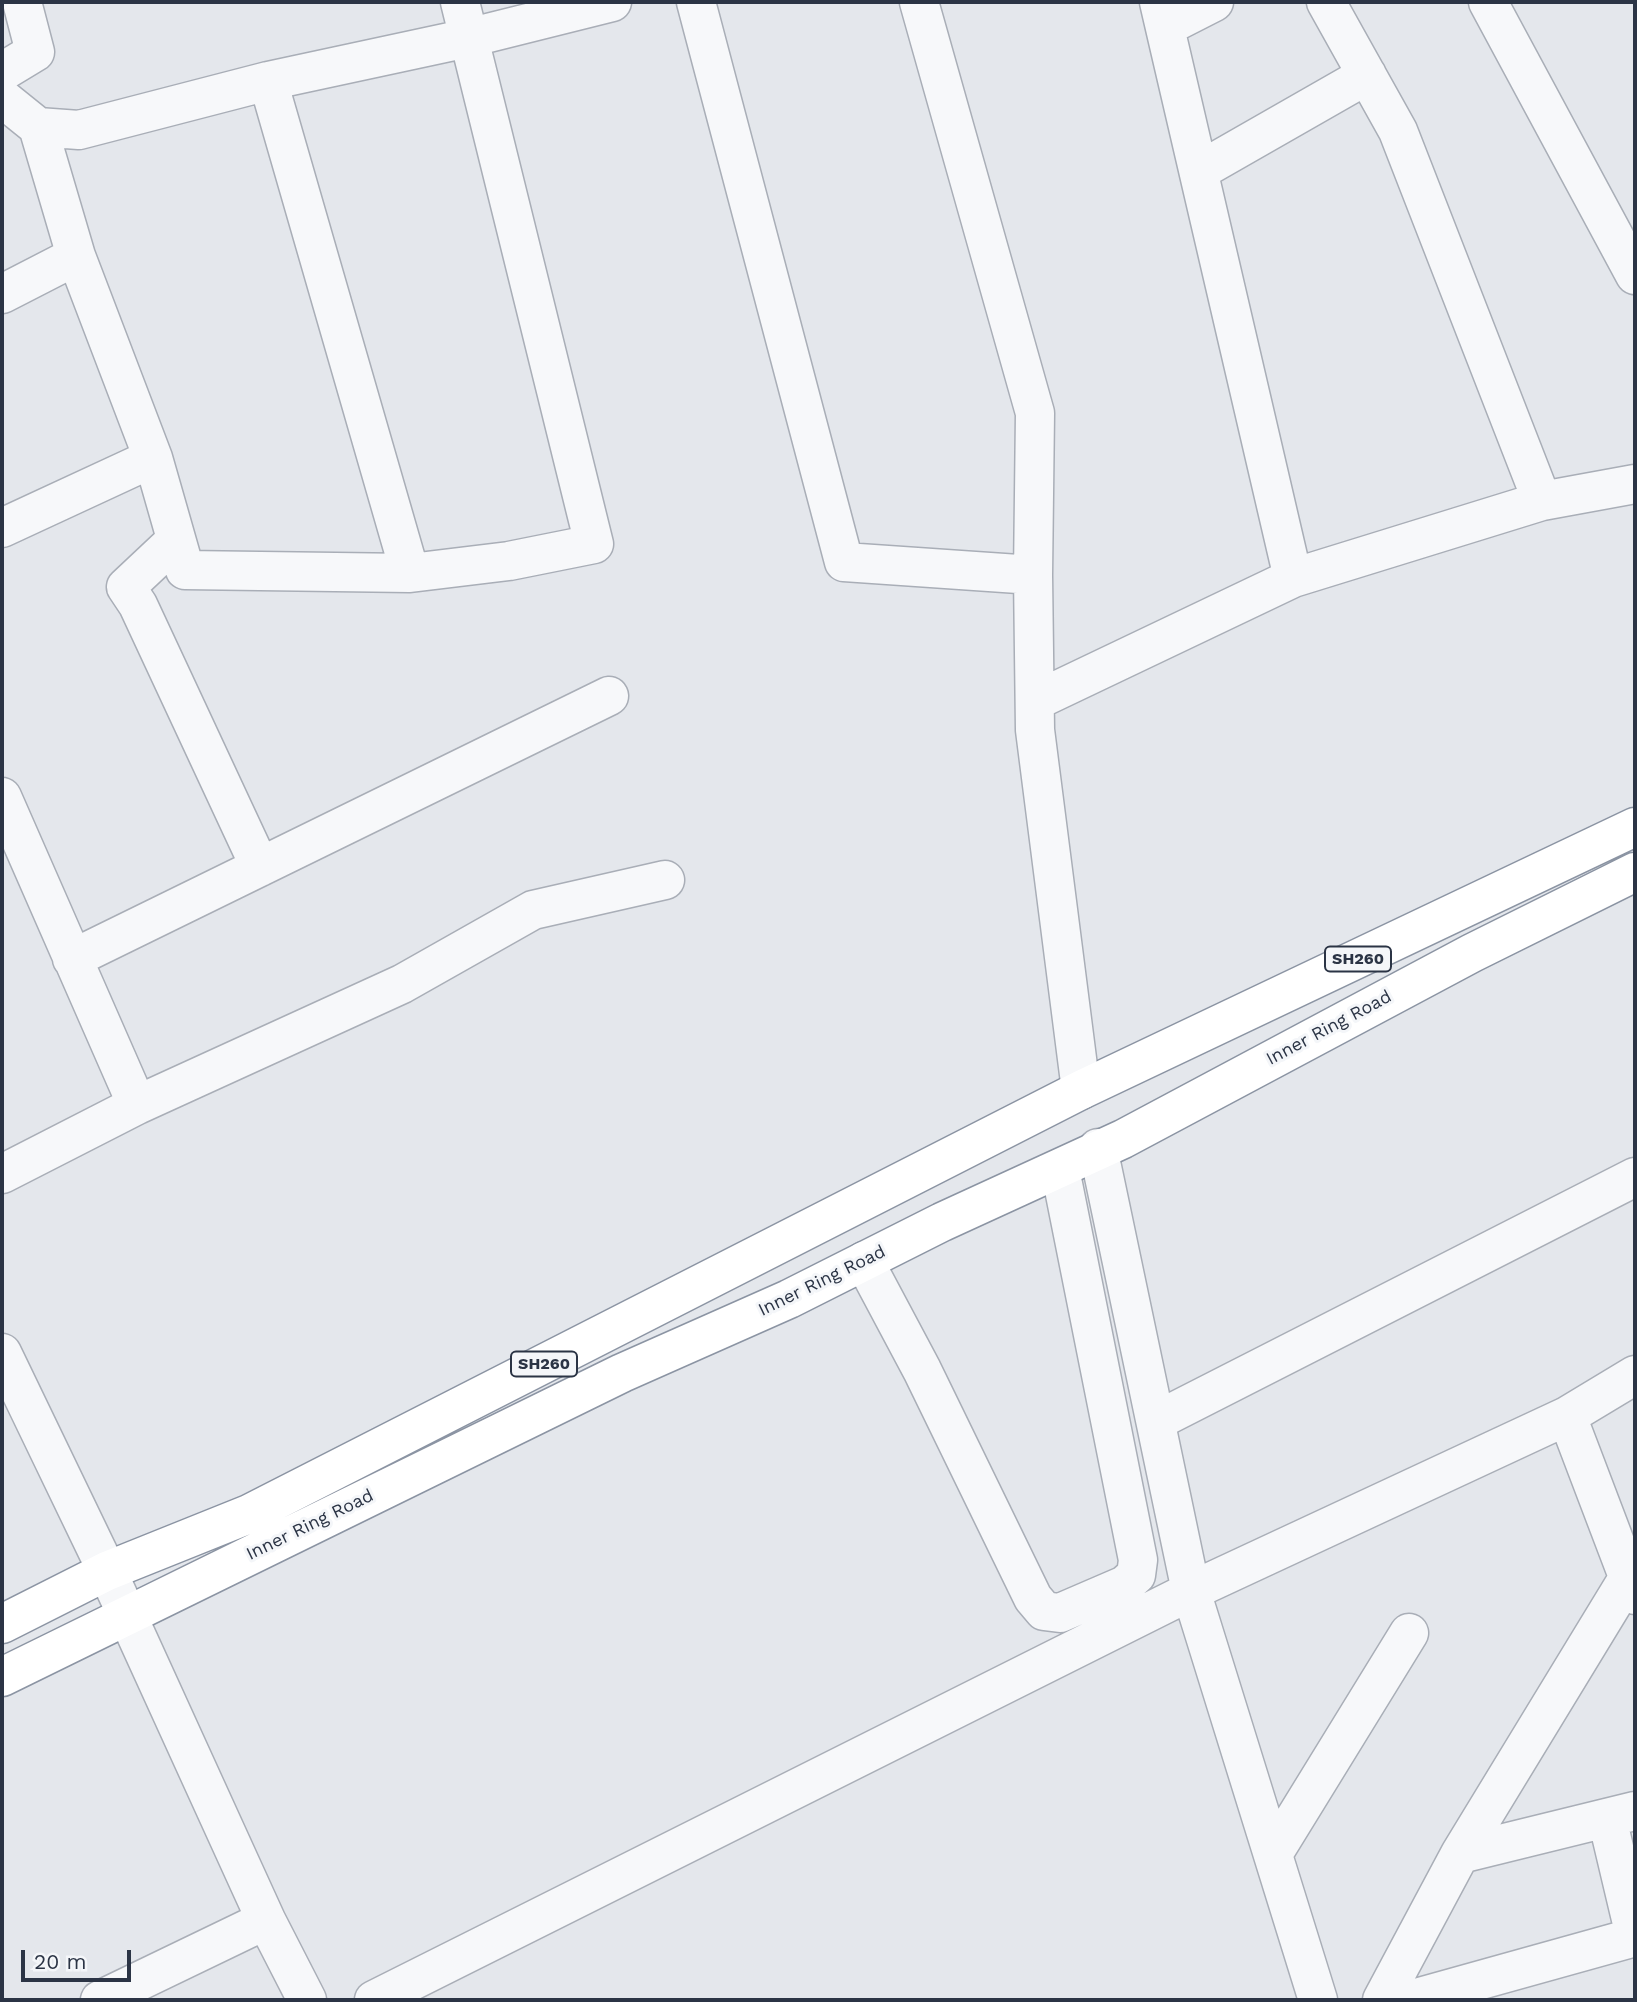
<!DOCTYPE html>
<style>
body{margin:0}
#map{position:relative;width:1637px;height:2002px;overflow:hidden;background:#e4e7ec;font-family:"Work Sans",sans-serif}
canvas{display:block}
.frame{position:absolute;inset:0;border:4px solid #2b3445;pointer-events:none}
.scale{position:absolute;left:21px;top:1950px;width:110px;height:32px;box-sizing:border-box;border:4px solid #2b3445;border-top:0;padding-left:9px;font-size:21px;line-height:24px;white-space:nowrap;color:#2b3445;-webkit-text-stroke:5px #f4f6f9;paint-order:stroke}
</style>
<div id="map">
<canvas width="1637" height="2002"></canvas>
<div class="frame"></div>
<div class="scale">20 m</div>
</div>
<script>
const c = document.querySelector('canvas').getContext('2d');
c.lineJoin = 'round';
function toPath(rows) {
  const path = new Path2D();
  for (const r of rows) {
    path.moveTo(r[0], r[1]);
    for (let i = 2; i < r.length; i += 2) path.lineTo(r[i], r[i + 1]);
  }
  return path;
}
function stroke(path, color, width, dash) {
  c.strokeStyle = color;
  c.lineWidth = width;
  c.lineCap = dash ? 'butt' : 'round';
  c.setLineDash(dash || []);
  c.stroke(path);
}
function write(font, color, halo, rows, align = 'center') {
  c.font = font + ' "Work Sans",sans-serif';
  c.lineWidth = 6;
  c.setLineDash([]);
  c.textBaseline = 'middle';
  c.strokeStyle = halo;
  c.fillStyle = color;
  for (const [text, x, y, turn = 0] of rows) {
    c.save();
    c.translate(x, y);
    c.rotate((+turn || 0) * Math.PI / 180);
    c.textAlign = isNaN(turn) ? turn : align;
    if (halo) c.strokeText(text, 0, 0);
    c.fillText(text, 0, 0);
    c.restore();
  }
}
const street = toPath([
 [696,2,844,562,1033,575,1035,413,919,2],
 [1326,2,1398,131,1542,501],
 [1488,2,1635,275],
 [1165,27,1214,2],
 [2,72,35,52,22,2],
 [268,81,410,573],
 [2,98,38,127,79,130,268,81,468,38,612,2],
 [38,127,76,256,153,458,185,570,410,573,509,561,594,544,460,2],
 [1199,171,1367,75],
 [2,294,76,256],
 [2,528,153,458],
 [176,540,126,587,138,605,260,867],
 [1033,575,1035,730,1081,1090],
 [1293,578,1542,501,1635,484],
 [1035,701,1293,578,1159,2],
 [2,797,137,1105],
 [72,959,609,696],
 [1098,1148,1191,1591,1318,2000],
 [2,1174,137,1105,402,984,533,910,665,880],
 [864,1261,922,1370,1033,1598,1044,1611,1060,1613,1125,1585,1136,1575,1138,1560,1060,1169],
 [2,1353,107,1571,266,1920],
 [1567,1416,1635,1595],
 [1156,1421,1635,1177],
 [1607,1818,1635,1936],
 [1273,1854,1409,1633],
 [1460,1854,1627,1580],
 [100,2000,266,1920,307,2000],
 [374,2000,1191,1591,1567,1416,1635,1375],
 [1382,2000,1460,1854,1635,1811],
 [1409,2000,1635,1937]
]);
const highway = toPath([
 [2,1624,107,1571,249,1514,1081,1090,1635,827],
 [2,1677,622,1373,789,1299,942,1222,1123,1139,1472,953,1635,872]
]);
stroke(street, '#a9aeb7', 41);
stroke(highway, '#8b94a3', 41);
stroke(street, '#f7f8fa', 38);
stroke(highway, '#fff', 38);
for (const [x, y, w] of [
 [1358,959,66],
 [544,1364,66]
]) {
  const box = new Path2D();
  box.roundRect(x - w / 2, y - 12.5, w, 25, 5);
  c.fillStyle = '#f4f6f9';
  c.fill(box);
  stroke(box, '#2b3445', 2);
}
write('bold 16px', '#2b3445', null, [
 ["SH260",1358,959],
 ["SH260",544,1364]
]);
write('18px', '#2b3445', '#f4f6f9', [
 ["Inner Ring Road",1329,1028,-28],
 ["Inner Ring Road",822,1281,-26],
 ["Inner Ring Road",310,1525,-26]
]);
</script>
